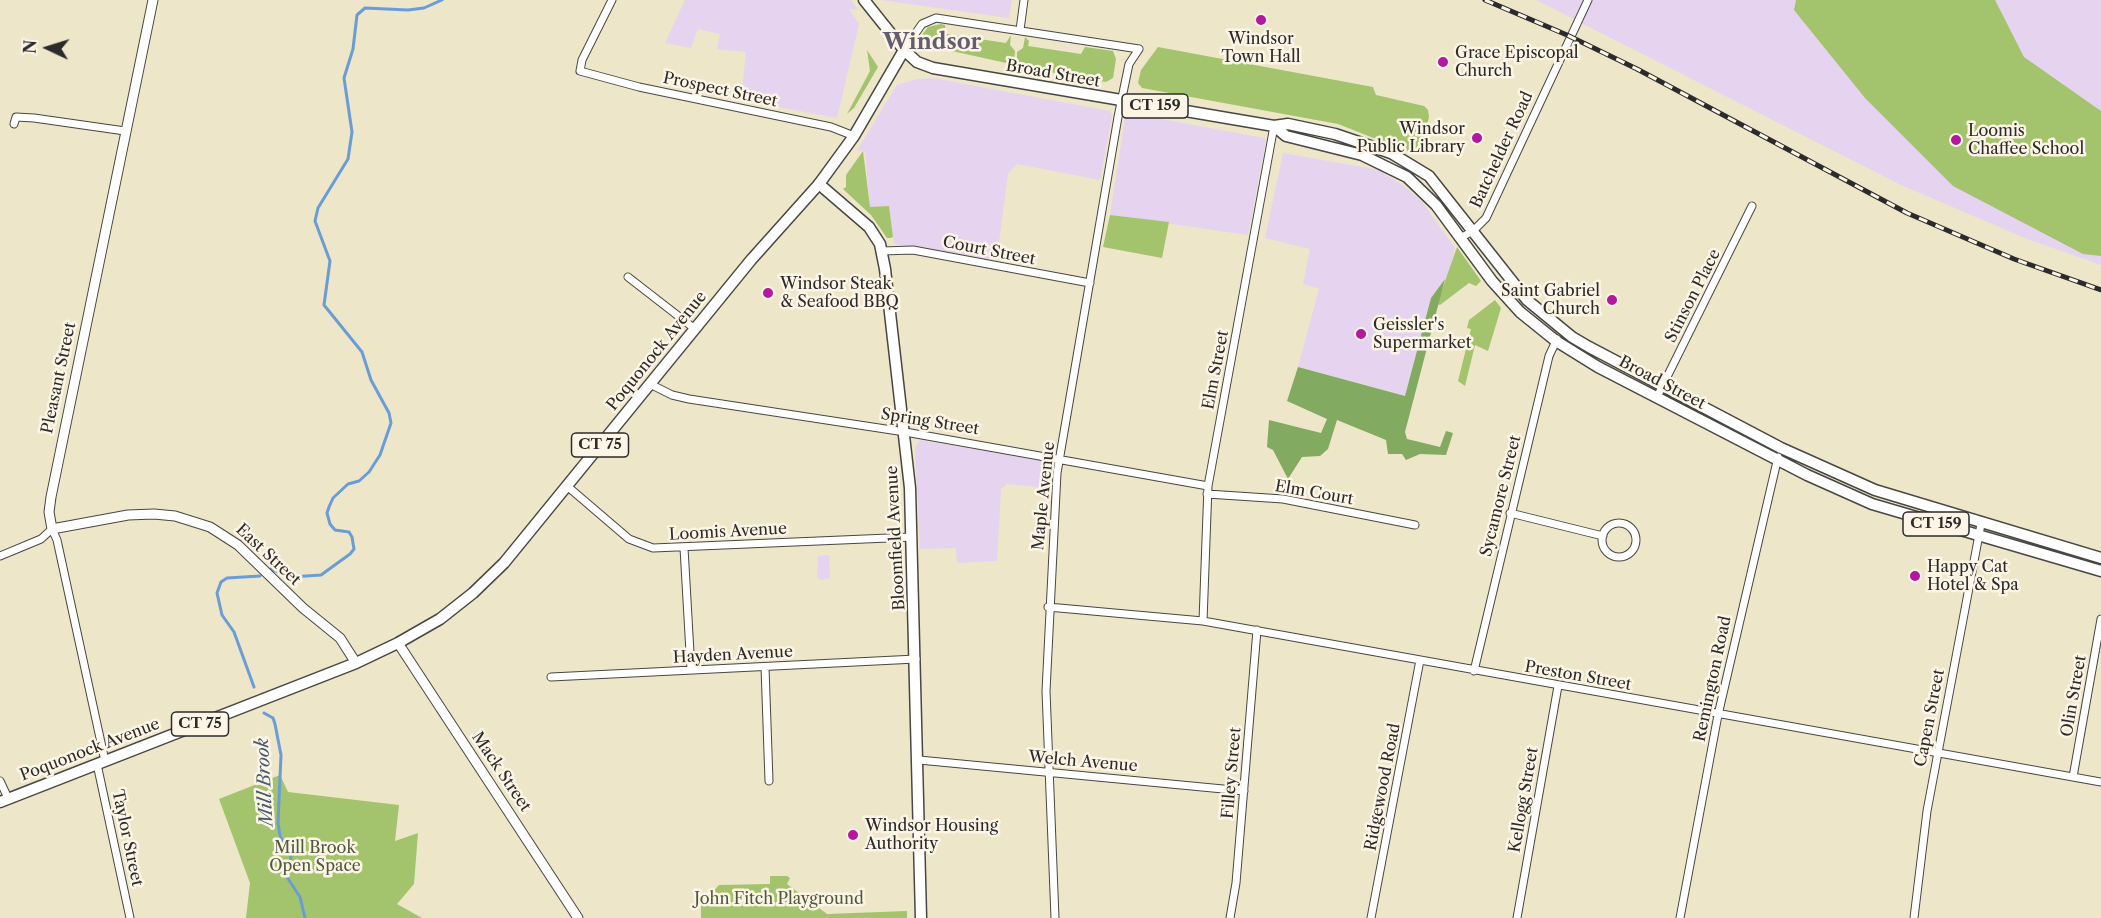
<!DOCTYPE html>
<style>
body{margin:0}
#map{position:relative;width:2101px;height:918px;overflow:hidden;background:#ede6c9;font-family:"Libre Caslon Text",serif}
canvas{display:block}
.north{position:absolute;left:18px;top:18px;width:60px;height:60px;-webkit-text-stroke:4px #fcf5e5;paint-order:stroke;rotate:274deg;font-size:16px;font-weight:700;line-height:24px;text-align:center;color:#2b2b2b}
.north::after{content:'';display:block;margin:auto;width:21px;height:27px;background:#2b2b2b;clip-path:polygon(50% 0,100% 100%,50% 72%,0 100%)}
</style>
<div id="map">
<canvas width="2101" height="918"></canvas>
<div class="north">N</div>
</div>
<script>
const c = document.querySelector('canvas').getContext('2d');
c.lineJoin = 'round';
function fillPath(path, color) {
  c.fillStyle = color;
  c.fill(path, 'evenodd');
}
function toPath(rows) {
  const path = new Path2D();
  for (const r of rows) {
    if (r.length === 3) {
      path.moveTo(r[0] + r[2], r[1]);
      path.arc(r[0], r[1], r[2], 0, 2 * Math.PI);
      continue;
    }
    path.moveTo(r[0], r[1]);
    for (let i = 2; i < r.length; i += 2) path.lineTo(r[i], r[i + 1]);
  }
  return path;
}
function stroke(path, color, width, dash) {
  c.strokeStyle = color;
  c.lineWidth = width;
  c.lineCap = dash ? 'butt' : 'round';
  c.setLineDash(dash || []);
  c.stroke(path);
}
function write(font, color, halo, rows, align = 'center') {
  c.font = font + ' "Libre Caslon Text",serif';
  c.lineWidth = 5;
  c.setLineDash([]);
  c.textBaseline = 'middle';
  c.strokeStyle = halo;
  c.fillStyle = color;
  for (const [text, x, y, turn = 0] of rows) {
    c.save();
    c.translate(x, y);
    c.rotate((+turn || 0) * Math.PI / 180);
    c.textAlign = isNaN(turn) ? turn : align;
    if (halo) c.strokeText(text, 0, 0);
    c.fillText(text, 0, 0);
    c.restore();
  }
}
fillPath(toPath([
 [685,0,851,0,858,10,849,9,859,24,837,118,741,100,746,52,717,49,720,34,698,29,691,48,665,43],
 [881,0,1012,0,1009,18],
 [1536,0,2101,0,2101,265,2025,238,1901,185],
 [933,78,1110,111,1112,116,1100,180,1017,164,1008,174,998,250,991,249,989,260,894,244,889,206,870,208,865,151,857,150,897,85,917,79],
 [1134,114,1264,138,1266,141,1248,235,1110,215,1125,118],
 [1283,153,1379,170,1404,186,1423,203,1455,248,1448,276,1431,298,1405,396,1298,367,1319,289,1303,284,1310,249,1265,238],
 [920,440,1049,462,1049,488,1007,484,1001,489,997,561,957,563,956,548,920,549,915,447],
 [829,555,830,578,821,580,817,578,818,556]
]), '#e6d3f0');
fillPath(toPath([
 [1796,0,1995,0,2024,57,2101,111,2101,256,2083,254,1953,186,1865,98,1794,10],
 [941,24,945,25,946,34,1006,43,1011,35,1010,45,1015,51,1014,61,1011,64,929,46,922,35,928,27],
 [1025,37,1029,41,1028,46,1081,54,1085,47,1113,51,1116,59,1113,78,1106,82,1017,66,1017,52,1023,48],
 [1158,47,1373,87,1376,95,1424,106,1428,110,1429,117,1423,142,1416,151,1409,152,1338,124,1142,88,1138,83,1141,70],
 [867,50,878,67,854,108,847,114,870,71],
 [863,151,870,207,889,206,893,237,890,238,887,238,871,215,843,189,846,187,846,175],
 [1110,215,1169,222,1162,258,1103,247],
 [1457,247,1481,281,1476,286,1469,283,1440,305,1437,304],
 [1495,300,1501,308,1488,351,1475,345,1465,386,1458,381,1471,329,1467,328,1469,320],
 [280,775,288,792,399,805,395,841,418,833,414,884,397,904,422,918,246,918,250,883,219,799],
 [770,876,787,876,790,878,787,884,827,914,907,911,907,918,701,918,701,904,719,885,770,884]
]), '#a3c46c');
fillPath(toPath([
 [1445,279,1405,432,1407,439,1440,447,1446,431,1453,433,1446,455,1420,454,1406,460,1402,454,1388,454,1386,440,1337,420,1328,449,1320,456,1302,457,1288,479,1273,450,1267,447,1269,420,1321,433,1327,419,1287,401,1298,367,1405,396,1431,298]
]), '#82aa60');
stroke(toPath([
 [271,569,291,577,321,575,350,554,354,549,352,537,349,532,335,530,330,524,327,513,329,507,333,498,348,484,359,481,369,472,380,455,391,423,389,413,371,380,362,352,324,305,330,261,315,221,318,208,348,159,352,132,344,78,353,49,357,15,365,8,408,10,424,8,442,0],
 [254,687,234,632,222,615,217,593,221,582,227,578,260,576],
 [264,713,273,718,275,724,281,755,278,823,280,836,291,857,285,874,300,897,305,918]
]), '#6a9dd5', 3);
const minor = toPath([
 [612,0,582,60,580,71,639,87,831,127,854,136],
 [1020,30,1024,0],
 [904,50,922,24,936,18,1139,49],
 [14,124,16,117,34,118,125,131],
 [1460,238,1473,231,1486,218,1588,0],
 [882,251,913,250,1090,283],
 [628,277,695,329],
 [650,384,672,395,689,399,905,432,1208,486],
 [1657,397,1752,206],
 [567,486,629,539,653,548,912,537],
 [1207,494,1283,499,1415,525],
 [1510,513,1603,536],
 [1619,540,17],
 [684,548,691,670],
 [0,556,41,539,52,529,57,540,105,761],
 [1048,607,1203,621,2101,782],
 [1203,621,1208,486,1274,126],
 [765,667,769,781],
 [1474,671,1549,356,1557,339],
 [551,677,916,659],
 [919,760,1244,791],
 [97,764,130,918],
 [2073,777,2101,619],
 [0,781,8,798],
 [1055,918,1046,691,1057,473,1118,117,1129,64,1139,49],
 [1230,918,1236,883,1257,630],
 [1371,918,1420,660],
 [1517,918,1558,686],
 [1680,918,1718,715,1778,457],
 [1914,918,1927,811,1981,524]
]);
const tertiary = toPath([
 [153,0,51,497,49,512,52,529,128,515,154,514,175,516,210,527,238,545,303,608,340,638,356,663],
 [398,643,578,918]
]);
const secondary = toPath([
 [864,0,904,50],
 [819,184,869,227,880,244,885,269,910,488,921,918]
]);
const primary = toPath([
 [1274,126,1286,136,1362,155,1407,177,1436,205,1492,281,1520,312,1556,341,1598,367,1807,475,1872,504,2101,571],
 [0,802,356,663,398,643,440,619,473,593,504,563,751,260,819,184,854,136,904,50,917,62,933,68,1274,126,1288,124,1335,134,1391,153,1429,176,1527,300,1572,337,1589,347,1781,448,1875,490,2101,558]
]);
stroke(minor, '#484743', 9);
stroke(tertiary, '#484743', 11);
stroke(secondary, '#484743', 13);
stroke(primary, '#484743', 13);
stroke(minor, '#fff', 7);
stroke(tertiary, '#fff', 9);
stroke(secondary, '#fff', 10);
stroke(primary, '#fff', 10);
const rail = toPath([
 [1485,0,1567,35,1637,69,1907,213,2014,259,2101,290]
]);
stroke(rail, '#2b2b2b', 5);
stroke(rail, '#fcf5e5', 3, [9]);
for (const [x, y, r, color] of [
 [1261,20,6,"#b5179e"],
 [1443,62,6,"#b5179e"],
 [1477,138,6,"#b5179e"],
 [1956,140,6,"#b5179e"],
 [768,293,6,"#b5179e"],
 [1612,300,6,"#b5179e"],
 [1361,334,6,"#b5179e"],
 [1915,576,6,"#b5179e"],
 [853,835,6,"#b5179e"]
]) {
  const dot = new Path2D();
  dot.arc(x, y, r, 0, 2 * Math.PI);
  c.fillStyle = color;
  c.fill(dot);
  stroke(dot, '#fcf5e5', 2);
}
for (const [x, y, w] of [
 [1155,106,66],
 [600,445,57],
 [1936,524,66],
 [200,724,57]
]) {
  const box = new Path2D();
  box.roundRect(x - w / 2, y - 12, w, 24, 4.5);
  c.fillStyle = '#fcf5e5';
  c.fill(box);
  stroke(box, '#2b2b2b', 1.5);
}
write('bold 15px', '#2b2b2b', null, [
 ["CT 159",1155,106],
 ["CT 75",600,445],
 ["CT 159",1936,524],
 ["CT 75",200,724]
]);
write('16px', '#2b2b2b', '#fcf5e5', [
 ["Windsor",1261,39,"center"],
 ["Town Hall",1261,57,"center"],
 ["Grace Episcopal",1455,53],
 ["Church",1455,71],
 ["Windsor",1465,129,"right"],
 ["Public Library",1465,147,"right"],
 ["Loomis",1968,131],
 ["Chaffee School",1968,149],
 ["Windsor Steak",780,284],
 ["& Seafood BBQ",780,302],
 ["Saint Gabriel",1600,291,"right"],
 ["Church",1600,309,"right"],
 ["Geissler's",1373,325],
 ["Supermarket",1373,343],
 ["Happy Cat",1927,567],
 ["Hotel & Spa",1927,585],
 ["Windsor Housing",865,826],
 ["Authority",865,844]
], 'left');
write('16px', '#2b2b2b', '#fcf5e5', [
 ["Broad Street",1053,74,10],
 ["Prospect Street",720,90,12],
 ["Batchelder Road",1502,150,-65],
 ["Court Street",989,251,11],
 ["Stinson Place",1693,296,-63],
 ["Poquonock Avenue",657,351,-51],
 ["Elm Street",1216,370,-79],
 ["Pleasant Street",59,378,-78],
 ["Broad Street",1662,383,28],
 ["Spring Street",930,422,9],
 ["Elm Court",1314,493,10],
 ["Maple Avenue",1044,496,-84],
 ["Sycamore Street",1501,496,-76],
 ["Loomis Avenue",728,532,-3],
 ["Bloomfield Avenue",896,538,-93],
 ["East Street",268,555,43],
 ["Hayden Avenue",733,655,-3],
 ["Preston Street",1578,676,10],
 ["Remington Road",1713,679,-78],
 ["Olin Street",2074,696,-80],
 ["Capen Street",1930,718,-79],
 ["Poquonock Avenue",90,750,-21],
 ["Welch Avenue",1083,762,5],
 ["Mack Street",501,772,56],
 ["Filley Street",1232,773,-85],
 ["Ridgewood Road",1383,787,-79],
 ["Kellogg Street",1524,800,-80],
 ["Taylor Street",127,838,78]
]);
write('16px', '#4f593e', '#fcf5e5', [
 ["Mill Brook",315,848],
 ["Open Space",315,866],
 ["John Fitch Playground",779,899]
]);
write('italic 18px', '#44596f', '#fcf5e5', [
 ["Mill Brook",265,782,-93]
]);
write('bold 22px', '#625d71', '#fcf5e5', [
 ["Windsor",932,43]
]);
</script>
